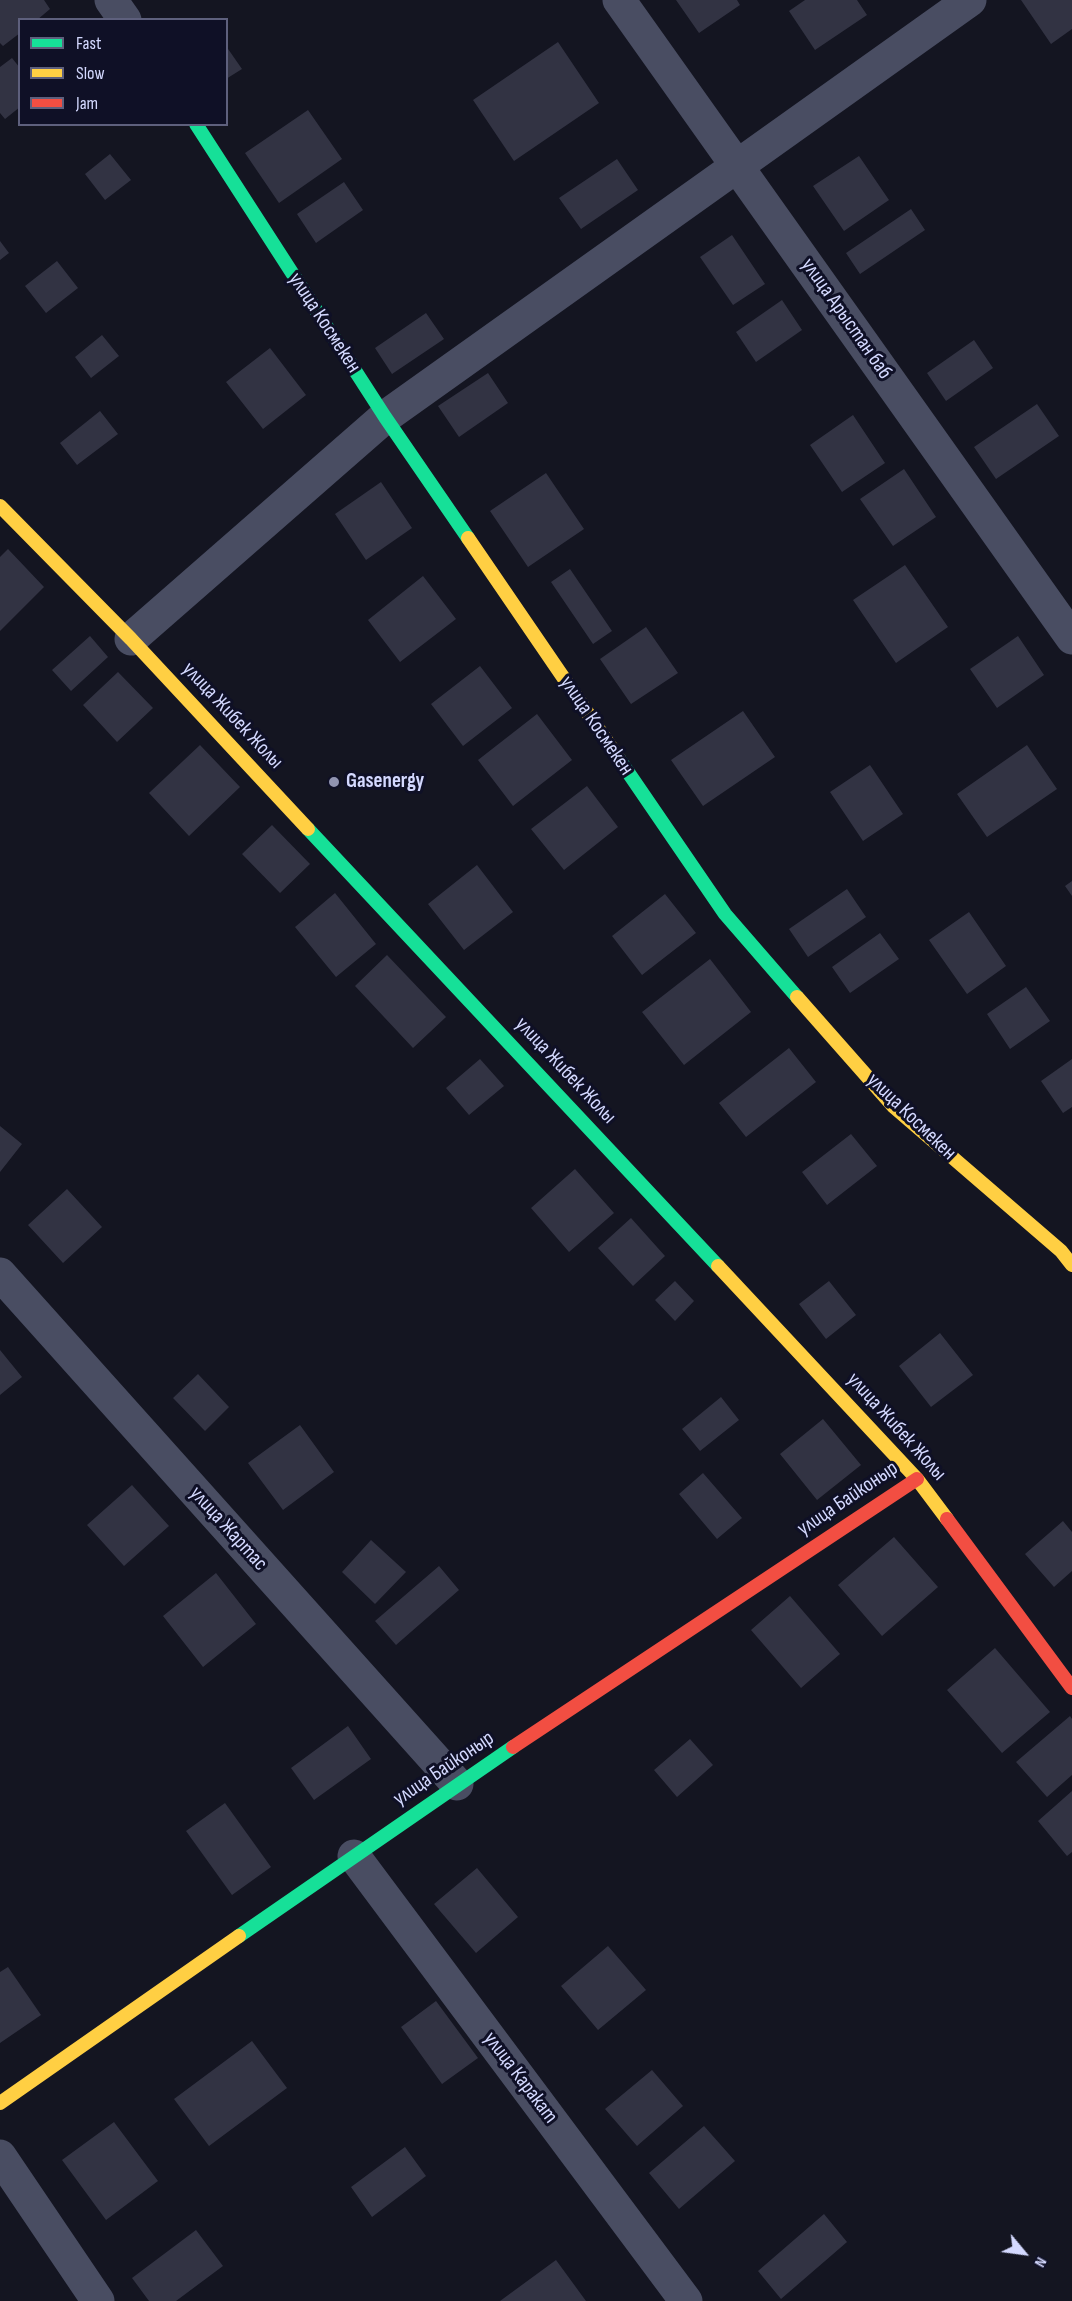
<!DOCTYPE html>
<meta charset="utf-8">
<style>
body{margin:0}
#map{position:relative;width:1072px;height:2301px;overflow:hidden;background:#141521;font-family:"Sofia Sans Condensed",sans-serif}
canvas{display:block}
.legend{position:absolute;left:18px;top:18px;width:210px;height:108px;box-sizing:border-box;background:#0f1026;border:2px solid #5e607d;margin:0;padding:8px 10px;list-style:none;font-size:18px;color:#d4d9ff}
.legend li{display:flex;align-items:center;gap:12px;height:30px}
.legend b{width:30px;border:2px solid #5e607d}
.north{position:absolute;left:994px;top:2223px;width:60px;height:60px;-webkit-text-stroke:4px #0f1026;paint-order:stroke;rotate:119deg;font-size:16px;font-weight:700;line-height:24px;text-align:center;color:#d4d9ff}
.north::after{content:'';display:block;margin:auto;width:21px;height:27px;background:#d4d9ff;clip-path:polygon(50% 0,100% 100%,50% 72%,0 100%)}
</style>
<div id="map">
<canvas width="1072" height="2301"></canvas>
<ul class="legend">
<li><b style="height:8px;background:#16e098"></b>Fast</li>
<li><b style="height:8px;background:#ffcf43"></b>Slow</li>
<li><b style="height:8px;background:#f24e42"></b>Jam</li>
</ul>
<div class="north">N</div>
</div>
<script>
const c = document.querySelector('canvas').getContext('2d');
c.lineJoin = 'round';
function fillPath(path, color) {
  c.fillStyle = color;
  c.fill(path, 'evenodd');
}
function toPath(rows) {
  const path = new Path2D();
  for (const r of rows) {
    path.moveTo(r[0], r[1]);
    for (let i = 2; i < r.length; i += 2) path.lineTo(r[i], r[i + 1]);
  }
  return path;
}
function stroke(path, color, width, dash) {
  c.strokeStyle = color;
  c.lineWidth = width;
  c.lineCap = dash ? 'butt' : 'round';
  c.setLineDash(dash || []);
  c.stroke(path);
}
function write(font, color, halo, rows, align = 'center') {
  c.font = font + ' "Sofia Sans Condensed",sans-serif';
  c.lineWidth = 6;
  c.setLineDash([]);
  c.textBaseline = 'middle';
  c.strokeStyle = halo;
  c.fillStyle = color;
  for (const [text, x, y, turn = 0] of rows) {
    c.save();
    c.translate(x, y);
    c.rotate((+turn || 0) * Math.PI / 180);
    c.textAlign = isNaN(turn) ? turn : align;
    if (halo) c.strokeText(text, 0, 0);
    c.fillText(text, 0, 0);
    c.restore();
  }
}
fillPath(toPath([
 [0,0,44,0,50,9,37,20,20,20,20,33,3,46,0,43],
 [676,0,737,0,740,5,699,33],
 [805,0,857,0,867,15,815,50,789,11],
 [1021,0,1072,0,1072,29,1051,44],
 [558,42,599,103,514,161,473,100],
 [226,46,242,69,226,79],
 [12,58,20,68,20,107,5,119,0,113,0,67],
 [308,110,342,159,279,203,245,153],
 [110,154,131,180,105,200,85,174],
 [859,156,889,200,844,231,813,186],
 [617,159,638,190,581,229,559,198],
 [344,182,363,210,316,243,297,214],
 [911,209,925,230,860,274,846,253],
 [732,235,765,284,733,305,700,257],
 [0,241,9,253,0,260],
 [57,261,78,288,46,313,25,286],
 [782,300,802,330,756,362,736,332],
 [426,313,444,339,392,374,375,348],
 [102,335,119,356,91,378,75,357],
 [974,340,993,368,946,401,927,373],
 [270,348,306,395,263,429,226,382],
 [488,373,508,403,459,437,438,406],
 [1037,404,1059,436,996,479,974,447],
 [100,411,118,434,77,465,60,443],
 [853,415,885,463,842,492,810,445],
 [904,469,936,517,893,546,860,499],
 [546,473,584,529,528,567,490,511],
 [381,482,412,528,366,560,335,514],
 [8,549,44,587,0,631,0,557],
 [905,565,948,627,896,663,853,600],
 [570,569,612,631,593,644,551,582],
 [423,576,456,619,400,662,368,620],
 [646,627,678,673,631,704,600,659],
 [90,636,108,657,71,691,52,670],
 [1018,636,1044,675,997,708,970,669],
 [480,666,512,708,463,746,431,704],
 [118,672,153,708,117,742,83,705],
 [743,711,775,757,703,806,671,760],
 [537,714,572,760,513,806,478,760],
 [200,745,240,787,189,836,149,793],
 [1027,745,1057,789,987,837,957,794],
 [870,765,903,814,863,841,830,792],
 [587,786,618,827,564,870,531,829],
 [272,825,310,864,280,893,242,854],
 [477,865,513,912,464,950,428,904],
 [1072,881,1072,896,1065,886],
 [847,889,866,917,808,957,789,929],
 [335,893,376,944,336,977,295,927],
 [665,894,696,933,642,975,612,936],
 [969,912,1006,966,967,994,929,940],
 [880,933,899,959,850,993,832,967],
 [387,955,446,1017,413,1048,355,986],
 [710,959,751,1012,684,1065,642,1012],
 [1026,987,1050,1021,1010,1049,987,1014],
 [789,1048,816,1082,746,1137,719,1103],
 [480,1059,504,1086,469,1115,446,1088],
 [1072,1059,1072,1107,1063,1113,1041,1081],
 [0,1126,22,1144,0,1172],
 [851,1134,877,1166,827,1205,802,1172],
 [575,1169,614,1213,569,1252,531,1208],
 [67,1189,102,1227,63,1263,28,1225],
 [631,1218,665,1256,633,1286,598,1248],
 [675,1281,694,1301,675,1321,655,1300],
 [829,1281,856,1315,826,1339,799,1304],
 [940,1333,973,1375,931,1407,899,1366],
 [0,1350,22,1377,0,1395],
 [198,1374,229,1407,205,1431,173,1398],
 [721,1397,739,1420,700,1451,682,1429],
 [823,1419,861,1465,817,1500,780,1454],
 [300,1425,334,1472,283,1510,248,1463],
 [703,1473,742,1518,717,1539,679,1494],
 [132,1485,169,1526,124,1566,87,1525],
 [1063,1521,1072,1532,1072,1571,1054,1587,1025,1554],
 [894,1537,938,1587,882,1636,838,1585],
 [371,1540,406,1572,375,1604,342,1572],
 [439,1566,459,1590,396,1645,375,1621],
 [216,1573,256,1624,203,1667,163,1616],
 [790,1596,840,1654,801,1688,751,1630],
 [995,1648,1050,1712,1002,1753,947,1690],
 [1070,1716,1072,1719,1072,1775,1047,1797,1016,1762],
 [348,1726,371,1759,314,1800,291,1768],
 [690,1739,713,1765,677,1797,654,1770],
 [1072,1791,1072,1852,1067,1856,1038,1821],
 [225,1803,271,1867,232,1895,186,1831],
 [477,1868,518,1917,476,1953,434,1904],
 [608,1946,646,1990,598,2030,561,1986],
 [8,1967,41,2015,0,2043,0,1972],
 [436,2001,478,2058,442,2084,401,2027],
 [252,2041,287,2088,209,2146,174,2099],
 [652,2070,683,2106,637,2146,605,2109],
 [114,2122,158,2181,106,2220,62,2160],
 [704,2126,735,2161,679,2209,649,2173],
 [405,2147,426,2176,372,2217,351,2187],
 [824,2214,847,2242,781,2299,758,2271],
 [196,2230,223,2266,176,2301,149,2301,132,2278],
 [556,2260,586,2301,500,2301]
]), '#323343');
stroke(toPath([
 [111,0,125,20],
 [619,0,1072,638],
 [131,639,385,417,970,0],
 [0,1274,457,1784],
 [354,1856,686,2301],
 [0,2156,98,2301]
]), '#494d62', 33);
stroke(toPath([
 [196,124,385,417,468,538],
 [619,759,725,914,797,997],
 [308,829,718,1266],
 [239,1936,513,1747]
]), '#16e098', 14);
stroke(toPath([
 [0,506,131,639,308,829],
 [468,538,619,759],
 [797,997,894,1107,1061,1251,1072,1265],
 [718,1266,917,1479,947,1519],
 [0,2103,239,1936]
]), '#ffcf43', 14);
stroke(toPath([
 [947,1519,1072,1688],
 [513,1747,917,1479]
]), '#f24e42', 14);
for (const [x, y, r, color] of [
 [334,782,6,"#9194b1"]
]) {
  const dot = new Path2D();
  dot.arc(x, y, r, 0, 2 * Math.PI);
  c.fillStyle = color;
  c.fill(dot);
  stroke(dot, '#0f1026', 2);
}
write('21px', '#d4d9ff', '#0f1026', [
 ["улица Арыстан баб",846,319,55],
 ["улица Космекен",324,323,57],
 ["улица Жибек Жолы",232,716,47],
 ["улица Космекен",596,726,56],
 ["улица Жибек Жолы",565,1071,47],
 ["улица Космекен",911,1117,44],
 ["улица Жибек Жолы",896,1427,48],
 ["улица Байконыр",848,1499,-34],
 ["улица Жартас",228,1529,48],
 ["улица Байконыр",444,1769,-34],
 ["улица Каракат",520,2078,53]
]);
write('bold 21px', '#d4d9ff', '#0f1026', [
 ["Gasenergy",346,782]
], 'left');
</script>
